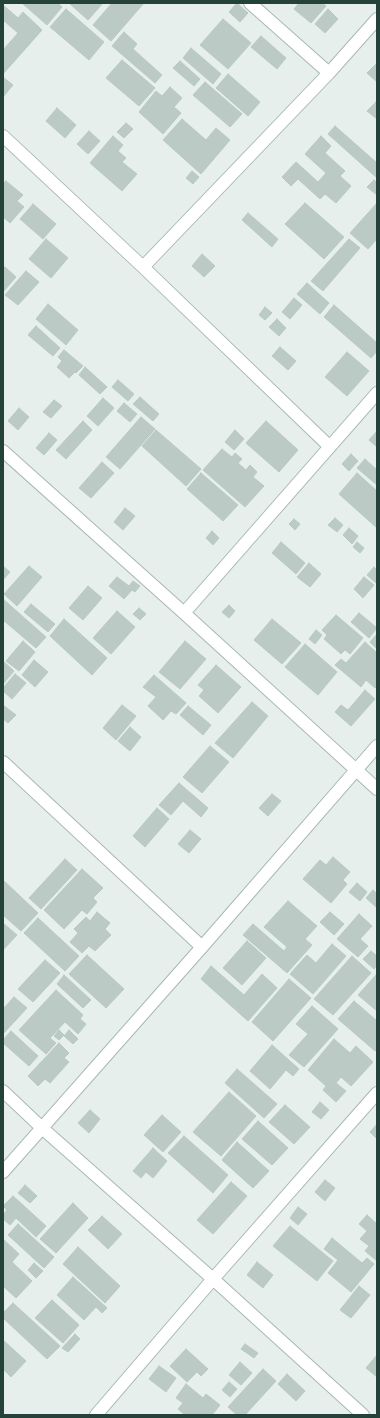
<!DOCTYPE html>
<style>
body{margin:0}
#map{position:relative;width:380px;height:1418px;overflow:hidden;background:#e6efeb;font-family:Helvetica,sans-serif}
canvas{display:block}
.frame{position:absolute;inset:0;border:4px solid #24423a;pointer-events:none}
</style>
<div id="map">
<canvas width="380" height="1418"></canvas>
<div class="frame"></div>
</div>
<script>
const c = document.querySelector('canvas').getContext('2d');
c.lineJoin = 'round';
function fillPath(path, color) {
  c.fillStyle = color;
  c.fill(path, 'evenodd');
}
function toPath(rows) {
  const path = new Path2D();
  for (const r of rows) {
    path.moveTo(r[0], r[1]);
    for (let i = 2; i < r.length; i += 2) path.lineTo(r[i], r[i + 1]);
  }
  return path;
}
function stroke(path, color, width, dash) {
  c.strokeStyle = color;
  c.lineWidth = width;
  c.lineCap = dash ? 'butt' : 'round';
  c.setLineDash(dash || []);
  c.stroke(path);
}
const building = toPath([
 [22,3,58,3,62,7,47,25,22,3],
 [69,3,103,3,88,20,69,3],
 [112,3,144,3,111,41,93,25,112,3],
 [237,3,248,13,240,22,229,12,237,3],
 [299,3,322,3,326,6,311,23,294,9,299,3],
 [3,5,18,18,23,12,42,30,3,74,3,50,18,33,3,20,3,5],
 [66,9,104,42,89,60,50,27,66,9],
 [328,9,338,19,325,33,315,24,328,9],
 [223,19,251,43,228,69,200,45,223,19],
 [124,32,137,44,133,49,162,75,155,83,112,46,124,32],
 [261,36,286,58,277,69,251,47,261,36],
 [191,48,221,74,213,84,183,58,191,48],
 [122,60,155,88,139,106,106,78,122,60],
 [180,61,200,79,194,86,173,68,180,61],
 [377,63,377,82,367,73,377,63],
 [228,74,260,102,248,116,216,88,228,74],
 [4,78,13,85,3,97,3,79,4,78],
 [205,82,242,114,230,127,193,95,205,82],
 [170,87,182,98,174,107,181,113,163,134,139,112,156,91,162,96,170,87],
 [376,102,377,103,377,119,367,111,376,102],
 [57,108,76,125,65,138,46,121,57,108],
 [182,119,206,140,216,128,230,140,201,174,163,140,182,119],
 [126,123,133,129,124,138,117,132,126,123],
 [335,126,377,163,377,178,328,134,335,126],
 [89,131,100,141,88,154,77,144,89,131],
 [113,136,123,145,118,151,126,158,122,162,137,174,122,191,90,163,113,136],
 [321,136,331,146,325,153,345,171,340,176,351,186,336,203,325,194,320,199,298,179,291,186,282,177,296,162,318,182,326,173,305,154,321,136],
 [192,171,199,177,193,184,186,178,192,171],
 [374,180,377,183,377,195,367,187,374,180],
 [6,181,23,195,17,201,24,207,10,223,3,217,3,184,6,181],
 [305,203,344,237,324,259,285,224,305,203],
 [377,203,377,239,368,249,350,233,377,203],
 [33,204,56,224,43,239,20,219,33,204],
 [248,213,278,239,272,247,242,220,248,213],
 [46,239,68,258,51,278,29,259,46,239],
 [349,239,360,248,323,291,311,281,349,239],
 [202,254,215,266,204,277,192,266,202,254],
 [5,267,16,277,3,292,3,269,5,267],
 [26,271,39,282,18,305,5,295,26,271],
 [307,283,329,303,320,314,297,294,307,283],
 [294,298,302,305,290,319,282,312,294,298],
 [48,304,78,330,66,345,36,319,48,304],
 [334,305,377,343,377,351,371,358,324,317,334,305],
 [265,307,272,313,265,320,259,315,265,307],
 [277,319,286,328,279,336,269,327,277,319],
 [36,326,60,348,53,356,28,335,36,326],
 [280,347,296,361,288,370,272,356,280,347],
 [64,350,83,366,76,373,75,372,69,378,57,367,62,361,58,357,64,350],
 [347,352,369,371,347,396,325,377,347,352],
 [85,367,107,387,100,394,79,375,85,367],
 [118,380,134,394,128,401,112,387,118,380],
 [140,397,159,414,153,421,133,404,140,397],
 [103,398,114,408,98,426,87,416,103,398],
 [54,400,62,406,51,418,43,412,54,400],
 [124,403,137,414,130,422,117,411,124,403],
 [19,408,29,417,18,430,8,421,19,408],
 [141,417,155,429,120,469,106,457,141,417],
 [83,421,92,430,66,459,56,450,83,421],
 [266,421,298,450,279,472,246,443,266,421],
 [156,430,201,469,186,486,142,446,156,430],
 [235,430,244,439,234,450,225,442,235,430],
 [377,431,377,447,369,440,377,431],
 [49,433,57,440,44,455,36,448,49,433],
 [222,449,232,457,235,453,242,459,238,463,246,470,250,465,257,472,253,477,264,486,245,507,203,470,222,449],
 [351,454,358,461,349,471,342,464,351,454],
 [365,459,377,470,377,485,357,468,365,459],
 [102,462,114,473,91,498,79,488,102,462],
 [201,473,238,505,223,521,187,489,201,473],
 [357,473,377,491,377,528,339,494,357,473],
 [125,508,135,516,123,530,114,522,125,508],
 [335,518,343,525,337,532,328,525,335,518],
 [294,519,300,524,295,530,289,524,294,519],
 [349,528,358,536,352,544,343,535,349,528],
 [212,531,219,538,213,545,206,538,212,531],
 [281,542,305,563,296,574,272,553,281,542],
 [357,542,364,548,360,553,353,547,357,542],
 [309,563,321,574,310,587,297,577,309,563],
 [3,566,10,572,3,580,3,566],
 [29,566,42,577,17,606,4,594,29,566],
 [374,567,377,570,376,583,367,575,374,567],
 [117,577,129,586,133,581,140,586,135,592,132,590,124,599,109,586,117,577],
 [364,577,374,585,363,598,354,589,364,577],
 [88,586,102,598,83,620,69,608,88,586],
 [3,599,46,637,36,648,3,620,3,599],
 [31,604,55,624,48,632,24,612,31,604],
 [229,605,235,611,229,618,222,612,229,605],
 [139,608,146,614,140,620,133,614,139,608],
 [117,611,135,627,111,654,93,638,117,611],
 [359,613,377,628,369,638,351,622,359,613],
 [336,615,363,638,350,654,345,650,341,654,324,639,327,635,322,630,336,615],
 [64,619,107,658,92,675,50,636,64,619],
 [272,619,301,643,282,664,254,640,272,619],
 [316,630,322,635,315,644,309,639,316,630],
 [377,634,377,649,370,642,377,634],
 [23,641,35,652,19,671,6,661,23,641],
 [185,641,206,659,180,689,159,672,185,641],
 [365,642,377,653,377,686,375,688,366,680,361,687,335,665,341,659,346,663,365,642],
 [305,644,337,672,318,695,285,667,305,644],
 [34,660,48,672,35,687,22,675,34,660],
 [3,661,14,671,3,684,3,661],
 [216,665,241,687,218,713,199,696,204,690,198,685,216,665],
 [15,674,26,683,12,699,3,691,3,688,15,674],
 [154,675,186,703,176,714,171,711,163,720,148,706,156,697,143,687,154,675],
 [365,690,375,699,351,726,335,712,341,705,348,710,365,690],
 [252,702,268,716,233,758,215,743,252,702],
 [3,705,16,715,8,723,3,719,3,705],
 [122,705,136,716,116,740,103,728,122,705],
 [188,706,211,725,203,735,180,715,188,706],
 [130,727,141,737,130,751,118,741,130,727],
 [210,746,229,762,202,793,183,777,210,746],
 [179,783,208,808,201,817,183,801,171,815,159,805,179,783],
 [272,794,281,801,268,816,259,808,272,794],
 [157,808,169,819,145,847,133,836,157,808],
 [190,830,201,839,189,853,178,844,190,830],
 [333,857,350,872,343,880,347,884,331,903,303,879,320,860,326,865,333,857],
 [65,859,77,870,41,909,29,898,65,859],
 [82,869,103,888,93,898,97,902,87,914,82,910,64,929,44,910,82,869],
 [3,880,38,913,21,931,3,915,3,880],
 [357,883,367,892,360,901,349,892,357,883],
 [373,890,377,894,376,907,366,898,373,890],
 [288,901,317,926,305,939,312,945,287,973,243,935,253,924,284,951,287,947,264,927,288,901],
 [97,912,110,923,105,929,111,935,95,951,89,946,82,953,70,942,78,933,74,929,86,917,90,921,97,912],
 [330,912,344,924,334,935,320,922,330,912],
 [359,914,372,926,360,939,368,946,358,957,337,939,359,914],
 [38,918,79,956,65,971,24,933,38,918],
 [3,923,17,935,3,950,3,923],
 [247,941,266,958,242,985,223,968,247,941],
 [332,944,346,956,313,994,290,974,307,955,316,963,332,944],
 [371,951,377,956,377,965,374,969,363,959,371,951],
 [87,955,124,989,106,1008,69,974,87,955],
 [352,956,371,973,333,1015,314,999,352,956],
 [45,960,60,973,33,1002,18,989,45,960],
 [211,966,244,995,262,974,277,988,248,1021,201,979,211,966],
 [64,975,91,1000,83,1008,57,984,64,975],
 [376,975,377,975,377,1011,358,995,376,975],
 [289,979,311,998,273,1041,252,1022,289,979],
 [56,990,83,1015,80,1019,86,1024,78,1034,65,1022,50,1038,56,1043,46,1054,19,1030,56,990],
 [14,997,27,1008,3,1034,3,1009,14,997],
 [354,1001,377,1021,377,1049,375,1051,338,1019,354,1001],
 [312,1006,338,1029,304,1067,289,1055,308,1034,296,1024,312,1006],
 [59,1030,64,1035,59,1040,54,1036,59,1030],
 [69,1030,78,1039,73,1044,64,1036,69,1030],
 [11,1031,38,1056,29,1066,3,1043,3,1040,11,1031],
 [334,1039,350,1053,356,1046,373,1062,351,1086,341,1077,336,1083,346,1091,336,1102,323,1090,326,1086,308,1070,334,1039],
 [59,1043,69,1053,64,1058,69,1062,50,1083,45,1079,38,1086,28,1076,59,1043],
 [272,1045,299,1069,293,1076,286,1070,270,1089,250,1071,272,1045],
 [237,1069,277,1104,264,1118,225,1083,237,1069],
 [229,1092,256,1116,221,1156,193,1132,229,1092],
 [320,1102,329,1110,321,1119,312,1112,320,1102],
 [285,1105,310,1127,294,1144,269,1122,285,1105],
 [90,1110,100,1119,89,1133,78,1123,90,1110],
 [162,1115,181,1132,163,1152,144,1135,162,1115],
 [258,1121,288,1148,272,1165,242,1139,258,1121],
 [377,1124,377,1139,370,1132,377,1124],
 [184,1136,228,1175,213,1193,168,1153,184,1136],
 [237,1142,269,1171,253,1188,222,1160,237,1142],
 [153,1148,167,1161,153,1178,146,1172,141,1178,133,1171,153,1148],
 [325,1180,335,1188,325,1201,315,1192,325,1180],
 [231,1182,247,1196,213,1234,197,1220,231,1182],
 [25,1185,37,1196,30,1203,18,1193,25,1185],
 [13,1196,46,1226,36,1237,16,1218,10,1225,3,1219,3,1215,7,1210,3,1206,13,1196],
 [73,1203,88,1218,56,1253,40,1239,73,1203],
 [298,1207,307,1214,298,1225,290,1218,298,1207],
 [367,1215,377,1224,377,1261,365,1251,369,1246,360,1239,367,1231,359,1224,367,1215],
 [102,1216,122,1234,108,1249,88,1230,102,1216],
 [18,1224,54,1257,44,1268,8,1235,18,1224],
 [290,1226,333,1261,317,1281,273,1246,290,1226],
 [332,1238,362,1263,367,1258,374,1264,351,1292,328,1273,338,1260,324,1249,332,1238],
 [3,1239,19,1254,12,1262,32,1281,16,1298,3,1286,3,1239],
 [78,1247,120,1286,105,1303,63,1264,78,1247],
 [257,1262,273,1275,263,1288,247,1275,257,1262],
 [34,1263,43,1271,36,1278,28,1270,34,1263],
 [73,1277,107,1308,102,1313,96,1307,84,1320,57,1295,73,1277],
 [359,1286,370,1295,351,1318,340,1310,359,1286],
 [52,1300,79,1325,63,1343,35,1318,52,1300],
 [13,1303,60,1346,47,1359,3,1318,3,1313,13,1303],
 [75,1334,80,1339,68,1352,62,1348,75,1334],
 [3,1340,26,1361,11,1377,3,1369,3,1340],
 [245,1344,258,1353,254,1358,241,1349,245,1344],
 [186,1349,208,1369,201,1376,197,1372,187,1382,170,1366,186,1349],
 [377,1355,377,1377,366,1368,377,1355],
 [240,1362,252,1373,241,1385,229,1375,240,1362],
 [159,1366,176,1378,166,1392,149,1379,159,1366],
 [263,1369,276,1381,245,1415,237,1415,228,1407,263,1369],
 [287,1374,305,1391,296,1401,278,1384,287,1374],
 [229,1382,237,1389,230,1397,222,1390,229,1382],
 [186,1384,203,1398,206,1394,220,1405,212,1415,185,1415,178,1409,183,1403,176,1398,186,1384]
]);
fillPath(building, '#bbcac4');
stroke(building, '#b8c9c2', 1);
const minor = toPath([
 [250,3,329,73],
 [3,136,143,267,329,446],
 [143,267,329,73,377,19],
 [3,451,184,613,377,789],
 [184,613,377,393],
 [3,762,202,947],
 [3,1091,42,1128,213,1279,363,1415],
 [3,1172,202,947,377,746],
 [96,1415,213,1279,377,1093]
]);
stroke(minor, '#a8b8b2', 14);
stroke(minor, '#fff', 12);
</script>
